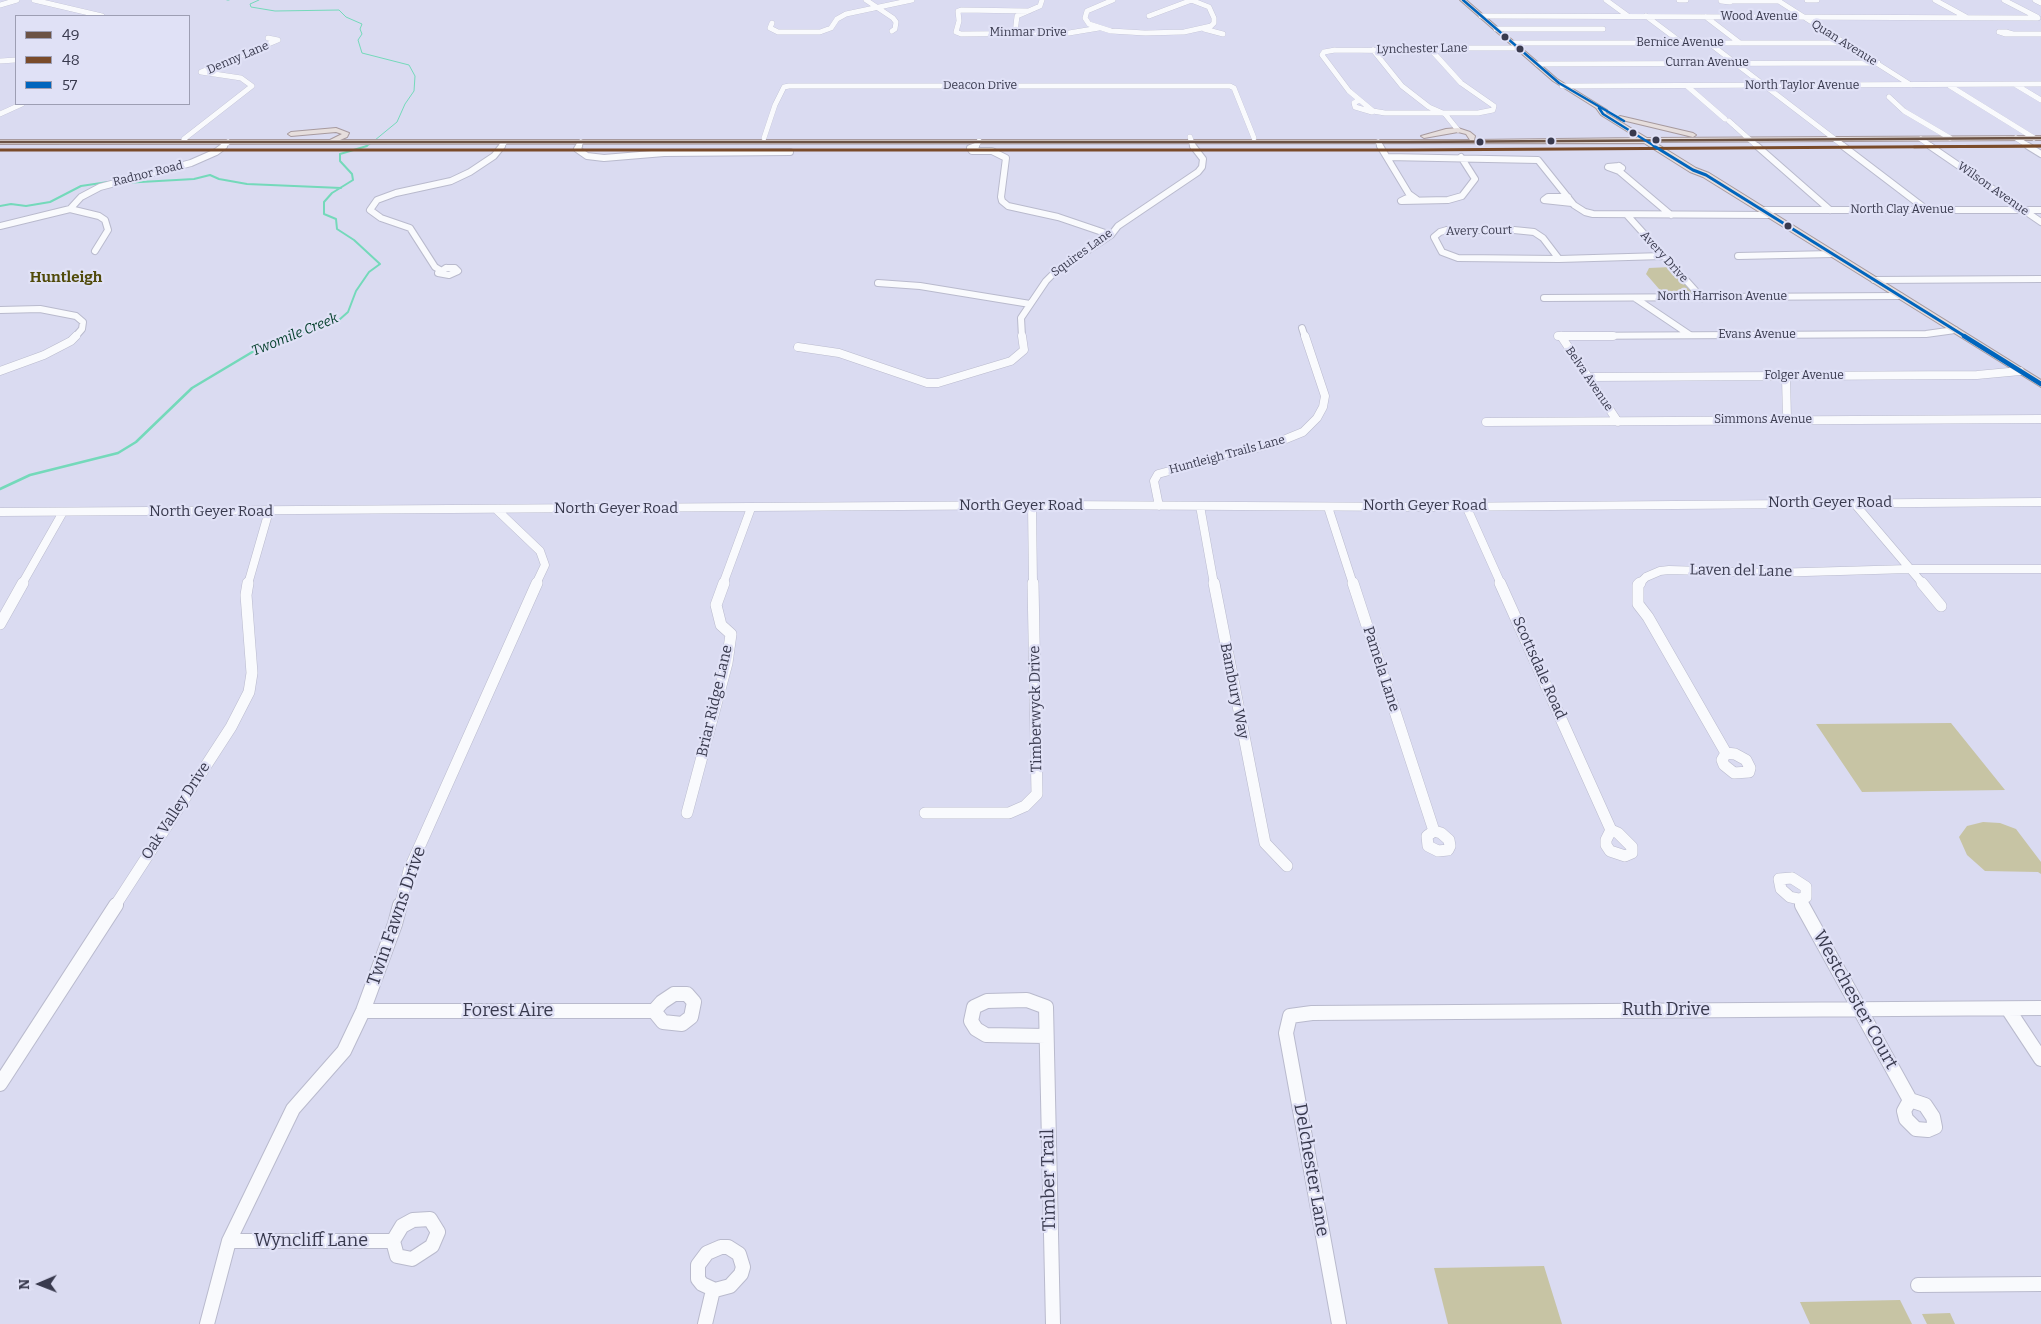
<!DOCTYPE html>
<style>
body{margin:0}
#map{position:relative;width:2041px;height:1324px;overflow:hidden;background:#dadbf1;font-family:Bitter,serif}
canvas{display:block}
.legend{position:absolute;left:15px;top:15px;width:175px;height:90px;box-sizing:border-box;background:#e0e1f6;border:1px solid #9d9eb3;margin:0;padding:6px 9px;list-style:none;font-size:15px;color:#393a4e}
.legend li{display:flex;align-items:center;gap:10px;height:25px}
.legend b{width:25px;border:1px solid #9d9eb3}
.north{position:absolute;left:15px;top:1259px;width:50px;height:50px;-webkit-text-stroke:4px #e0e1f6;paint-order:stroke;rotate:269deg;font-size:14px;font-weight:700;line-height:20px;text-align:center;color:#393a4e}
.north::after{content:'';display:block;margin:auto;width:18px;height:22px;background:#393a4e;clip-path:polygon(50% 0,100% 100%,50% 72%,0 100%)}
</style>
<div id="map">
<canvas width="2041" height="1324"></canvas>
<ul class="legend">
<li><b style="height:6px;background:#6c5345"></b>49</li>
<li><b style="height:6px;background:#7a4b2a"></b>48</li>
<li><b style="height:6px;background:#0065bd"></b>57</li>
</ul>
<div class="north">N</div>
</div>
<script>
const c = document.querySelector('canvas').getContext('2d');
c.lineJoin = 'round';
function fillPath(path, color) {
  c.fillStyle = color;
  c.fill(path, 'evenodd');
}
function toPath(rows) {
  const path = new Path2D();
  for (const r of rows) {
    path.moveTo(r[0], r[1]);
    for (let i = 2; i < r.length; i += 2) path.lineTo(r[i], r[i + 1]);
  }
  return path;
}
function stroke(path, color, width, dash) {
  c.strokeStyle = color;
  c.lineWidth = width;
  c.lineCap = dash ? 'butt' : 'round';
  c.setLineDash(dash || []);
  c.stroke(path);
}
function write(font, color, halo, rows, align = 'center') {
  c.font = font + ' Bitter,serif';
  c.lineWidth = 4.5;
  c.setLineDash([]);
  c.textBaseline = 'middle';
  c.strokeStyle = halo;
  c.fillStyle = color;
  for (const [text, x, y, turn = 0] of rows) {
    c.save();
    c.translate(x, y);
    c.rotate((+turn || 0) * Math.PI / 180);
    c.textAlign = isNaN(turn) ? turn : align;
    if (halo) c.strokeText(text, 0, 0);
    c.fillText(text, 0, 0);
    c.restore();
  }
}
fillPath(toPath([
 [1671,267,1699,297,1666,297,1646,274,1649,268],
 [1951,723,2005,790,1862,792,1816,724],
 [1983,822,2000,823,2016,829,2041,862,2041,874,2038,872,1985,871,1967,855,1959,837,1967,826],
 [1544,1266,1562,1324,1448,1324,1434,1268],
 [1900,1300,1912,1324,1810,1324,1800,1302],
 [1950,1313,1955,1324,1927,1324,1922,1314]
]), '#c7c4a4');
stroke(toPath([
 [227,0,229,0],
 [259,0,250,4,251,7,275,11,339,10,346,17,362,24,360,29,362,34,358,40,362,53,409,65,415,76,414,91,405,104,397,122,369,145,363,147]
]), '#74d9ba', 1);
stroke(toPath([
 [123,183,194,179,210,175,219,179,247,184,341,188],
 [0,206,11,204,26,206,50,202,81,186,108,182],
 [285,337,327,326,339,320,348,312,356,291,369,272,380,264,354,240,337,229,336,219,324,214,324,202,332,193,353,180,352,174,340,161,340,154,367,146]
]), '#74d9ba', 2);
stroke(toPath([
 [0,489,30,475,118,453,136,442,192,388,259,348,288,336]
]), '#74d9ba', 2.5);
const minorFar4 = toPath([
 [34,0,102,16],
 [866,0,893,18,896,22,895,29,892,31],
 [1113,0,1087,11,1085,18,1089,24,1111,31,1145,33,1184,32,1211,26,1214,23,1214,18,1209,7,1191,0],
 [1606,0,1628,16],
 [1679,0,1686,0],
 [1723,0,1721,1,1730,2],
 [1777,0,1911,85],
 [1807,0,1817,0],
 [1935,0,1966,17],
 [2004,0,2037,17],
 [2035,0,2041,3],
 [1731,1,1778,1],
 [0,5,17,0],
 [1029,11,961,10,958,11,959,21,956,32,961,34,1069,33,1099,28],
 [1149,16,1192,0],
 [1481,16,2038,18],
 [1646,16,1682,43],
 [1706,17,1740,43],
 [772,23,770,28,778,32,820,32,831,28,837,19,846,14,912,0],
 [1204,29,1223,34],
 [1496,29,1603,29],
 [1999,32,2006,32,2013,34,2005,34,1999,32],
 [1015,33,1017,16,1040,6,1042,0],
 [2013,34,2041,34],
 [1513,43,1846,43],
 [1709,43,1845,147],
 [1335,50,1432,51,1461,83,1494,106,1493,110,1478,113,1385,113,1373,111,1349,91,1322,55,1324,52,1335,50],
 [1373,50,1402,86,1429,107,1445,114,1458,130],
 [1432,51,1465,48,1519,48],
 [0,61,16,60],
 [1537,64,1878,63],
 [2016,85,2041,100],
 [1562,86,2041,84],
 [1687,86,1725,119],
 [1950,86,2034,138],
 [1889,97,1904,111,1950,138],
 [1359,100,1354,103,1355,107,1372,112],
 [0,114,22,104],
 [1729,121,1758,147],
 [1190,137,1193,147],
 [764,138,775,105,784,87,789,86,1230,86,1234,88,1254,138],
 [2016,138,2030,147],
 [184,139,252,86,241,78,201,72,278,40,268,38],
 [1921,139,1932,147],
 [1378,142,1381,147],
 [222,147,228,142],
 [501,147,504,143],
 [578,147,581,142],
 [973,147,977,145,979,141]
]);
const minorFar3 = toPath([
 [579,146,577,149,587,156,604,158,664,153,790,152],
 [976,146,970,148,972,151,992,151,1006,158,1001,197,1002,201,1008,206,1058,217,1111,235],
 [1380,146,1409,194,1416,199],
 [1757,146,1830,210],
 [1843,146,1927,210],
 [1930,146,2041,222],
 [2028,146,2041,154],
 [1388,157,1538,160,1574,205,1585,212,1593,214,1769,215],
 [1619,166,1622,168,1619,171,1608,167,1619,166],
 [1619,171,1671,215],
 [1411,196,1401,201,1448,200,1462,196,1475,179,1461,157],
 [1568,197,1548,197,1544,200,1572,203],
 [70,209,99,216,105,220,108,230,95,251],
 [1762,210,2041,210],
 [1627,215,1702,298],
 [0,226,70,209,81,197,100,187,191,163,216,152,224,146],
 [1447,230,1514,230,1534,232,1543,238,1559,259,1458,258,1442,252,1434,237,1440,232,1447,230],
 [1738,256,1833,254],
 [1559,259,1663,256],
 [446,268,455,268,458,271,449,275,438,273,446,268],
 [440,270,435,267,410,228,381,218,370,210,377,200,396,193,451,181,470,172,494,156,502,146],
 [1874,280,2041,279],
 [878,283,920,286,1030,304],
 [1544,298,1900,296],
 [1635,298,1690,335],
 [0,310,40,309,76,316,83,322,82,329,75,337],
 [1302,328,1305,337],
 [1558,336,1926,334,1955,330],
 [1022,337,1021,318,1046,281,1054,273,1111,235,1118,226,1198,172,1202,167,1203,159,1193,146]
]);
const minorFar2 = toPath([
 [1558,336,1613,336],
 [1561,336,1618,422],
 [798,347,839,353,927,383,938,383,1011,361,1024,350,1022,336],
 [0,371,44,355,71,341,76,336],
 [1786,376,1787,420],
 [1589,377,1977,375,2020,371],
 [1486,422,2041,419],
 [1854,503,1923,584],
 [1032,505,1033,584],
 [1159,506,1154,481,1158,474,1276,443,1303,432,1317,418,1323,407,1325,396,1305,336],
 [1200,506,1214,584],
 [1466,506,1501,584],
 [1328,507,1353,584],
 [497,510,540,551,545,565,536,584],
 [0,512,1050,505,1430,507,2041,502],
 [22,584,63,512],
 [248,584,269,511],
 [723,584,751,508],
 [1639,584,1646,577,1660,571,1669,570,1771,573,1909,569,2041,569]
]);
const minorFar1 = toPath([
 [1214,583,1265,843,1287,866],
 [1353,583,1434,831],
 [1500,583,1611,830],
 [1640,583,1638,585,1638,604,1648,617,1726,753],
 [1922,583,1941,606],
 [0,624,23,583],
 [1726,753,1735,754,1746,760,1750,768,1749,772,1734,773,1724,765,1722,760,1726,753],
 [687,813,727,663,731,634,721,625,716,605,724,583],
 [925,813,1009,813,1025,806,1037,794,1033,583],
 [1611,830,1618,833,1632,847,1632,853,1625,856,1610,851,1606,845,1606,840,1611,830],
 [1434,831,1441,833,1449,840,1450,846,1448,850,1438,851,1428,846,1427,836,1434,831],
 [1792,878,1806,887,1806,897,1799,899,1790,897,1781,889,1779,879,1792,878],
 [1799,899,1803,906],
 [115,906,231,727,249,692,252,673,246,595,248,583],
 [400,906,409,870,537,583]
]);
const minor = toPath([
 [1802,905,1910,1100],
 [674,994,687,994,694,1002,691,1017,682,1024,663,1022,654,1011,662,1002,674,994],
 [2008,1009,2041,1059],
 [363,1011,654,1011],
 [1046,1036,986,1035,976,1029,971,1021,974,1007,987,1001,1027,1000,1046,1007,1053,1324],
 [0,1084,116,905],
 [1910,1100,1925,1105,1933,1117,1935,1127,1928,1130,1916,1129,1906,1119,1904,1111,1910,1100],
 [430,1219,438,1232,432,1246,412,1259,397,1256,393,1241,402,1226,413,1220,430,1219],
 [229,1241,393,1241],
 [721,1247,728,1247,739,1254,743,1267,741,1274,730,1286,715,1290,702,1284,698,1279,698,1265,707,1253,721,1247],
 [1918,1285,2041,1284],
 [207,1324,229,1241,293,1109,344,1051,363,1011,395,924,400,905],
 [705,1324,713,1290],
 [1339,1324,1286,1033,1290,1016,1312,1013,2041,1008]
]);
const major = toPath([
 [1460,0,1466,0,1557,79,1607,110,1606,113,1647,138,2041,136,2041,140,1654,142,1696,168,1709,173,2041,380,2041,387,1703,177,1690,172,1644,143,0,144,0,140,330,140,342,134,336,132,291,136,288,134,291,132,336,128,349,133,347,137,340,140,1470,140,1466,134,1458,132,1424,138,1421,136,1446,129,1458,128,1470,132,1475,136,1474,140,1638,138,1601,115,1596,108,1553,81,1460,0],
 [1620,116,1693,133,1696,135,1693,137,1618,119,1617,118,1620,116]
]);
stroke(minorFar4, '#b9bacd', 5.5);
stroke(minorFar3, '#b9bacd', 8);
stroke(minorFar2, '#b9bacd', 9);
stroke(minorFar1, '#b9bacd', 12);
stroke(minor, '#b9bacd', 16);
stroke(major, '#a79a9e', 2);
stroke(minorFar4, '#f9fafd', 5);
stroke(minorFar3, '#f9fafd', 6);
stroke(minorFar2, '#f9fafd', 8);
stroke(minorFar1, '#f9fafd', 11);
stroke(minor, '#f9fafd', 14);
fillPath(major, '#e6dedd');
stroke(toPath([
 [0,142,1407,142,2041,138]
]), '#6c5345', 2.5);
stroke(toPath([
 [1914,147,2041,146]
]), '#7a4b2a', 2.5);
stroke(toPath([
 [0,150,1407,150,2041,146]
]), '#7a4b2a', 3);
stroke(toPath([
 [1463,0,1559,83,1624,121],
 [1599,108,1603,114,1656,147]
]), '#0065bd', 2.5);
stroke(toPath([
 [1654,146,1693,170,1706,175,1966,337]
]), '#0065bd', 3);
stroke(toPath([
 [1964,336,2041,384]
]), '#0065bd', 4.5);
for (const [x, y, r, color] of [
 [1505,37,4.5,"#393a4e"],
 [1520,49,4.5,"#393a4e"],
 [1633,133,4.5,"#393a4e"],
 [1656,140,4.5,"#393a4e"],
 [1551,141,4.5,"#393a4e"],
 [1480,142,4.5,"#393a4e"],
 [1788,226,4.5,"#393a4e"]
]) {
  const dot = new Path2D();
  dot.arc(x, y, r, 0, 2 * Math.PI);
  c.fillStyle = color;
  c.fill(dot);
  stroke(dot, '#e0e1f6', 2);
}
write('12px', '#393a4e', '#e0e1f6', [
 ["Wood Avenue",1759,17],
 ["Minmar Drive",1028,33],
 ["Bernice Avenue",1680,43],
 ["Quan Avenue",1844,43,32],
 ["Lynchester Lane",1422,49,-1],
 ["Denny Lane",238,58,-23],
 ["Curran Avenue",1707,63],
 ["Deacon Drive",980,86],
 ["North Taylor Avenue",1802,86],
 ["Radnor Road",148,174,-14],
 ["Wilson Avenue",1993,189,35],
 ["North Clay Avenue",1902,210],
 ["Avery Court",1479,231,-1],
 ["Squires Lane",1082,253,-36],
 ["Avery Drive",1664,257,48],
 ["North Harrison Avenue",1722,297],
 ["Evans Avenue",1757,335],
 ["Folger Avenue",1804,376],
 ["Belva Avenue",1589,379,56],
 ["Simmons Avenue",1763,420],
 ["Huntleigh Trails Lane",1227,455,-15]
]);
write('italic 14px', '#003d29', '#e0e1f6', [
 ["Twomile Creek",295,335,-22]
]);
write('bold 15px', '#504a0a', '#e0e1f6', [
 ["Huntleigh",66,278]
]);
write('15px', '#393a4e', '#e0e1f6', [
 ["North Geyer Road",1830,503],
 ["North Geyer Road",1021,506],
 ["North Geyer Road",1425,506],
 ["North Geyer Road",616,509],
 ["North Geyer Road",211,512],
 ["Laven del Lane",1741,571,1],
 ["Scottsdale Road",1539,668,66],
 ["Pamela Lane",1381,669,72],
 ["Bambury Way",1234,691,79],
 ["Briar Ridge Lane",715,701,-77],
 ["Timberwyck Drive",1036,709,-91],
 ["Oak Valley Drive",176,811,-57]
]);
write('18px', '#393a4e', '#e0e1f6', [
 ["Twin Fawns Drive",397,916,-71],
 ["Westchester Court",1855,1000,61],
 ["Ruth Drive",1666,1010],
 ["Forest Aire",508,1011],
 ["Delchester Lane",1311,1170,80],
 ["Timber Trail",1049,1180,-91],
 ["Wyncliff Lane",311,1241]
]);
</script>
